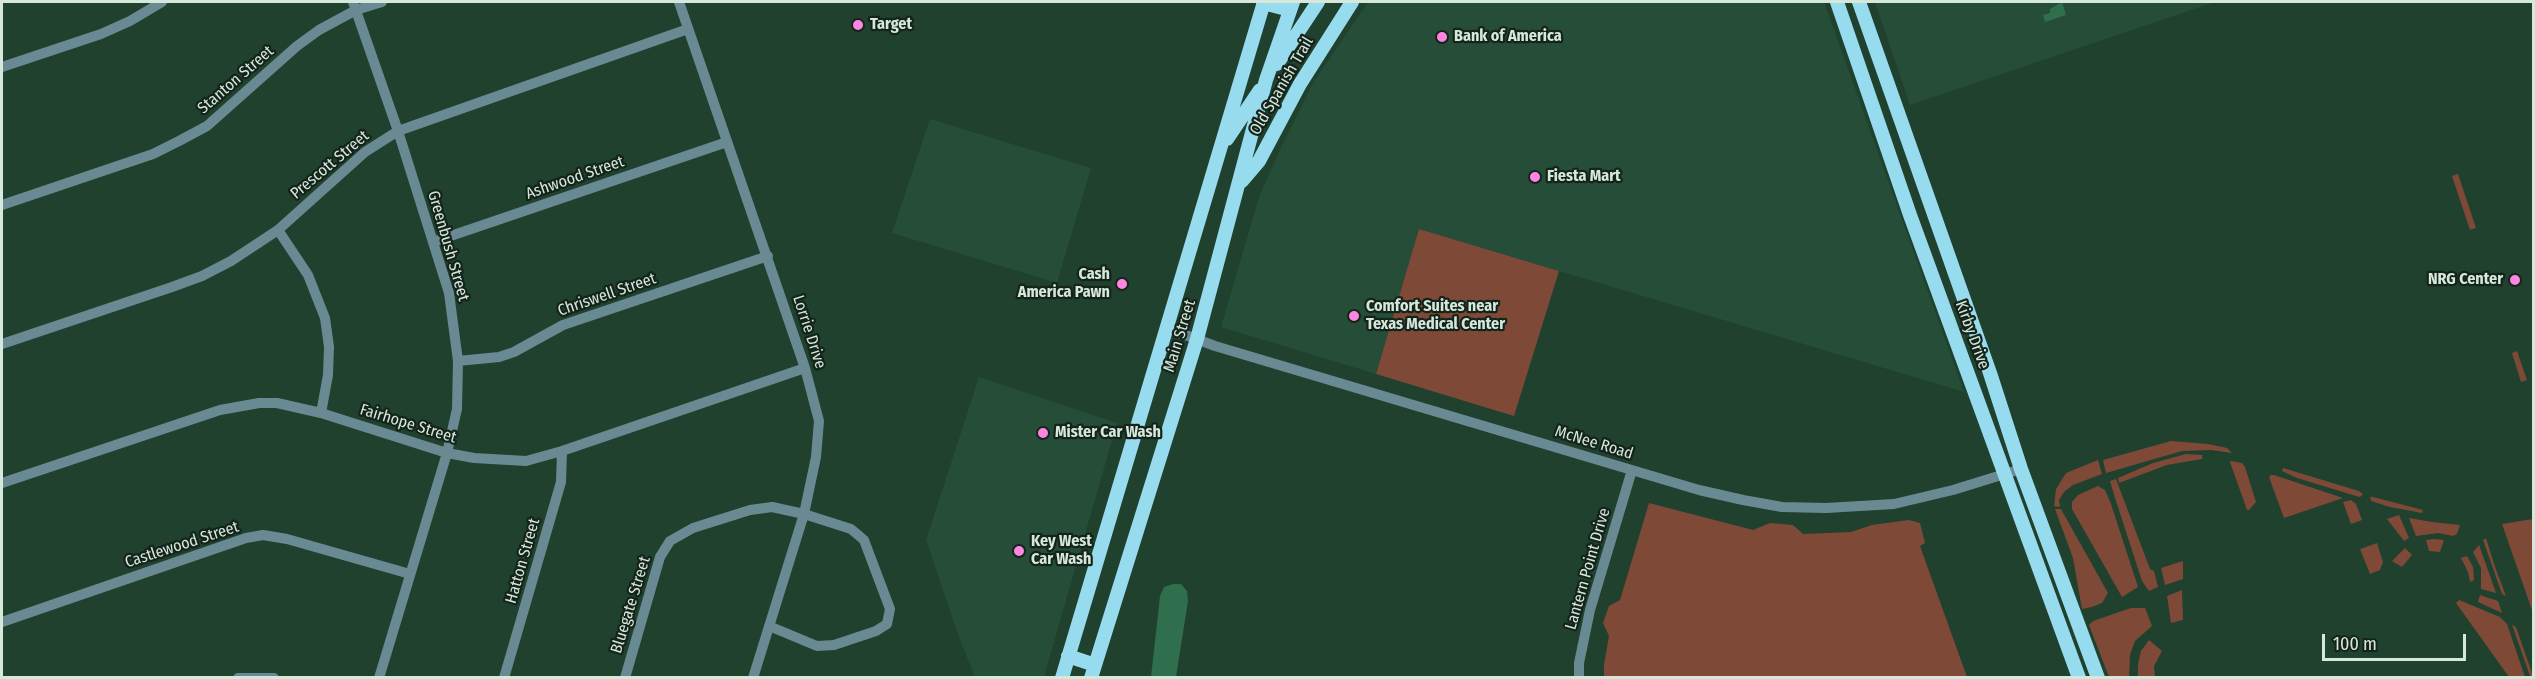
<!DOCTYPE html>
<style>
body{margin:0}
#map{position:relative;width:2535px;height:679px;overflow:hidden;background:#1f412e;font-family:"Fira Sans Condensed",sans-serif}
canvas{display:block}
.frame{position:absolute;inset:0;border:3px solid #d5e8dc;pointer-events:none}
.scale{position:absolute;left:2322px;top:634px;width:144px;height:27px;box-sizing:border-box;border:3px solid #d5e8dc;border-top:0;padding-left:8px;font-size:18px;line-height:21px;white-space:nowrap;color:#d5e8dc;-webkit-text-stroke:4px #15241b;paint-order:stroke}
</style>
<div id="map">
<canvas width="2535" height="679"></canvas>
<div class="frame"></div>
<div class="scale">100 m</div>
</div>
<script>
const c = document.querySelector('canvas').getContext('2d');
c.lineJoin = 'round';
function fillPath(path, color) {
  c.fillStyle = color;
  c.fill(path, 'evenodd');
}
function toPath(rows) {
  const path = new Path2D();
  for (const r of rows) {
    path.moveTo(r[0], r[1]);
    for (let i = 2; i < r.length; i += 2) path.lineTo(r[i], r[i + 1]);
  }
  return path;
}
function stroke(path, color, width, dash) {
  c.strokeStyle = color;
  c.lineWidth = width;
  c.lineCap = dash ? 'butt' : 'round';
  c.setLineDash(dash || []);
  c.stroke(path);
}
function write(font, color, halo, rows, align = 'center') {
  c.font = font + ' "Fira Sans Condensed",sans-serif';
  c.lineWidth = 4.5;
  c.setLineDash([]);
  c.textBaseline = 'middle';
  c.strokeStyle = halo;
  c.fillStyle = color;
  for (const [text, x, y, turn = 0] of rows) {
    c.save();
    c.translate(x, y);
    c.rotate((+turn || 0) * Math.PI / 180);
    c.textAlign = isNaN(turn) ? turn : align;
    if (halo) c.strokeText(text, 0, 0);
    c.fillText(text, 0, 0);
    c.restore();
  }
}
fillPath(toPath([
 [1368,2,1824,2,1964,392,1419,229,1376,374,1221,327,1259,197,1282,145,1314,81],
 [1875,2,2215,2,1910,105],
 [930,119,1091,168,1057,283,892,233],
 [979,377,1117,423,1044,677,975,677,960,640,926,540]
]), '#254d38');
fillPath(toPath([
 [2458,174,2476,228,2470,230,2452,176],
 [1419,229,1559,271,1514,416,1376,374],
 [2517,351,2527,380,2521,382,2512,353],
 [2171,441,2208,444,2227,448,2232,453,2211,450,2182,451,2106,473,2103,460],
 [2186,454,2202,455,2202,459,2167,465,2119,483,2118,478,2153,463],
 [2098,460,2102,474,2073,485,2064,492,2059,500,2060,507,2054,506,2056,489,2066,473],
 [2231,461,2242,463,2245,467,2256,502,2249,510,2247,510,2230,462],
 [2283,468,2359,491,2363,494,2360,497,2356,496,2297,478,2282,471],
 [2271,475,2274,475,2343,498,2284,518,2269,477],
 [2116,479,2150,569,2154,571,2158,587,2149,591,2142,581,2115,498,2110,481],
 [2098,486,2105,490,2111,504,2138,587,2122,597,2072,509,2072,502,2078,495],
 [2370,497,2373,497,2423,510,2422,513,2390,507,2371,501],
 [2351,500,2356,504,2362,520,2351,524,2343,502],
 [1649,503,1753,530,1770,523,1793,525,1803,534,1851,532,1872,525,1909,520,1920,523,1925,543,1920,546,1967,677,1604,677,1604,665,1609,636,1603,623,1609,606,1620,600],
 [2055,509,2061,509,2108,593,2102,603,2092,607,2082,609,2073,558],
 [2399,515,2409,538,2404,541,2387,519],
 [2409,518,2432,522,2460,525,2457,534,2453,536,2438,533,2416,536],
 [2533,519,2534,519,2533,613,2502,524],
 [2486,538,2494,564,2506,596,2502,594,2483,540],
 [2434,539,2444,540,2440,552,2429,551,2426,540],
 [2377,543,2383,562,2380,570,2370,574,2360,549],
 [2479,545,2489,573,2496,593,2481,589,2481,568,2473,552],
 [2405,548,2412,555,2402,567,2392,561],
 [2467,556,2473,567,2474,580,2470,582,2468,572,2461,558],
 [2183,561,2183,579,2165,585,2161,568],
 [2182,590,2183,620,2171,623,2167,596],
 [2480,595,2498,601,2502,613,2478,602],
 [2459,600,2500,617,2507,624,2525,677,2509,677,2456,603],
 [2131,608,2145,608,2152,626,2135,641,2130,655,2129,677,2109,677,2089,625,2093,621],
 [2512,625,2516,627,2533,676,2530,676],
 [2149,640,2162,651,2154,666,2155,677,2138,677,2138,664,2141,651]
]), '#7f4938');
fillPath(toPath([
 [2062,2,2066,15,2045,22,2043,15,2050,13,2050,9],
 [1173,584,1181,584,1187,591,1188,601,1176,677,1151,677,1160,596,1164,587]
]), '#2f6f4d');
stroke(toPath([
 [353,2,398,131,449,293,458,361,457,409,447,453,379,678],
 [679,2,805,368,819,421,816,457,804,514,753,678],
 [2,67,101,34,130,21,162,2],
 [2,205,153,154,179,141,207,126,297,46,319,30,356,10,382,2],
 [278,230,308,275,325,318,329,347,328,375,321,413],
 [433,242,727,142],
 [1167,328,1215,346,1363,390,1699,490,1743,500,1782,507,1826,508,1894,504,1953,490,2021,469],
 [2,344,172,287,202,276,231,261,278,230,365,152,398,131,688,29],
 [458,361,499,357,514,352,563,325,768,256],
 [2,483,220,410,259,403,277,403,321,413,447,453,474,458,526,461,562,451,805,368],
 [2,622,246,538,263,535,287,539,410,574],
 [238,678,274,678],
 [504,678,561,482,562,451],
 [625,678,660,557,670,541,693,528,750,510,772,507,804,514,851,529,864,540,890,609,887,624,876,631,834,645,817,646,769,626],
 [1579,678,1579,663,1590,610,1632,470]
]), '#6a8a93', 10);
stroke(toPath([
 [1837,2,1910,215,2079,678],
 [1859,2,1990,373,2021,469,2098,678],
 [1263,3,1290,10],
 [1277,64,1318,2],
 [1227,139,1260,90],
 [1242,181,1259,161,1300,84,1352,2],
 [1068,656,1095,665],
 [1062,678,1264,2],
 [1091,678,1197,339,1266,80,1293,2]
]), '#97dbee', 14);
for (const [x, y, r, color] of [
 [858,25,6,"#fe85e0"],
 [1442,37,6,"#fe85e0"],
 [1535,177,6,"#fe85e0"],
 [2515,280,6,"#fe85e0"],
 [1122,284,6,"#fe85e0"],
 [1354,316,6,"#fe85e0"],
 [1043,433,6,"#fe85e0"],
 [1019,551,6,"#fe85e0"]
]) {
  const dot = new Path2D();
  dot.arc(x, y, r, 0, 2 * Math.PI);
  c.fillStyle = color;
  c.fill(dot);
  stroke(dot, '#15241b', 2);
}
write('bold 16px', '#d5e8dc', '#15241b', [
 ["Target",870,25],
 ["Bank of America",1454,37],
 ["Fiesta Mart",1547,177],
 ["Cash",1110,275,"right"],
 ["America Pawn",1110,293,"right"],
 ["NRG Center",2503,280,"right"],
 ["Comfort Suites near",1366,307],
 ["Texas Medical Center",1366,325],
 ["Mister Car Wash",1055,433],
 ["Key West",1031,542],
 ["Car Wash",1031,560]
], 'left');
write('16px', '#d5e8dc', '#15241b', [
 ["Stanton Street",236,80,-41],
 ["Old Spanish Trail",1282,86,-60],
 ["Prescott Street",330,165,-40],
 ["Ashwood Street",575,178,-19],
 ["Greenbush Street",448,246,74],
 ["Chriswell Street",607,295,-19],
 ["Lorrie Drive",809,332,72],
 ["Kirby Drive",1972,335,70],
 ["Main Street",1180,336,-73],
 ["Fairhope Street",408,424,17],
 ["McNee Road",1594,443,17],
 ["Castlewood Street",182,545,-18],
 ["Hatton Street",523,561,-74],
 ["Lantern Point Drive",1588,569,-74],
 ["Bluegate Street",631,605,-73]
]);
</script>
